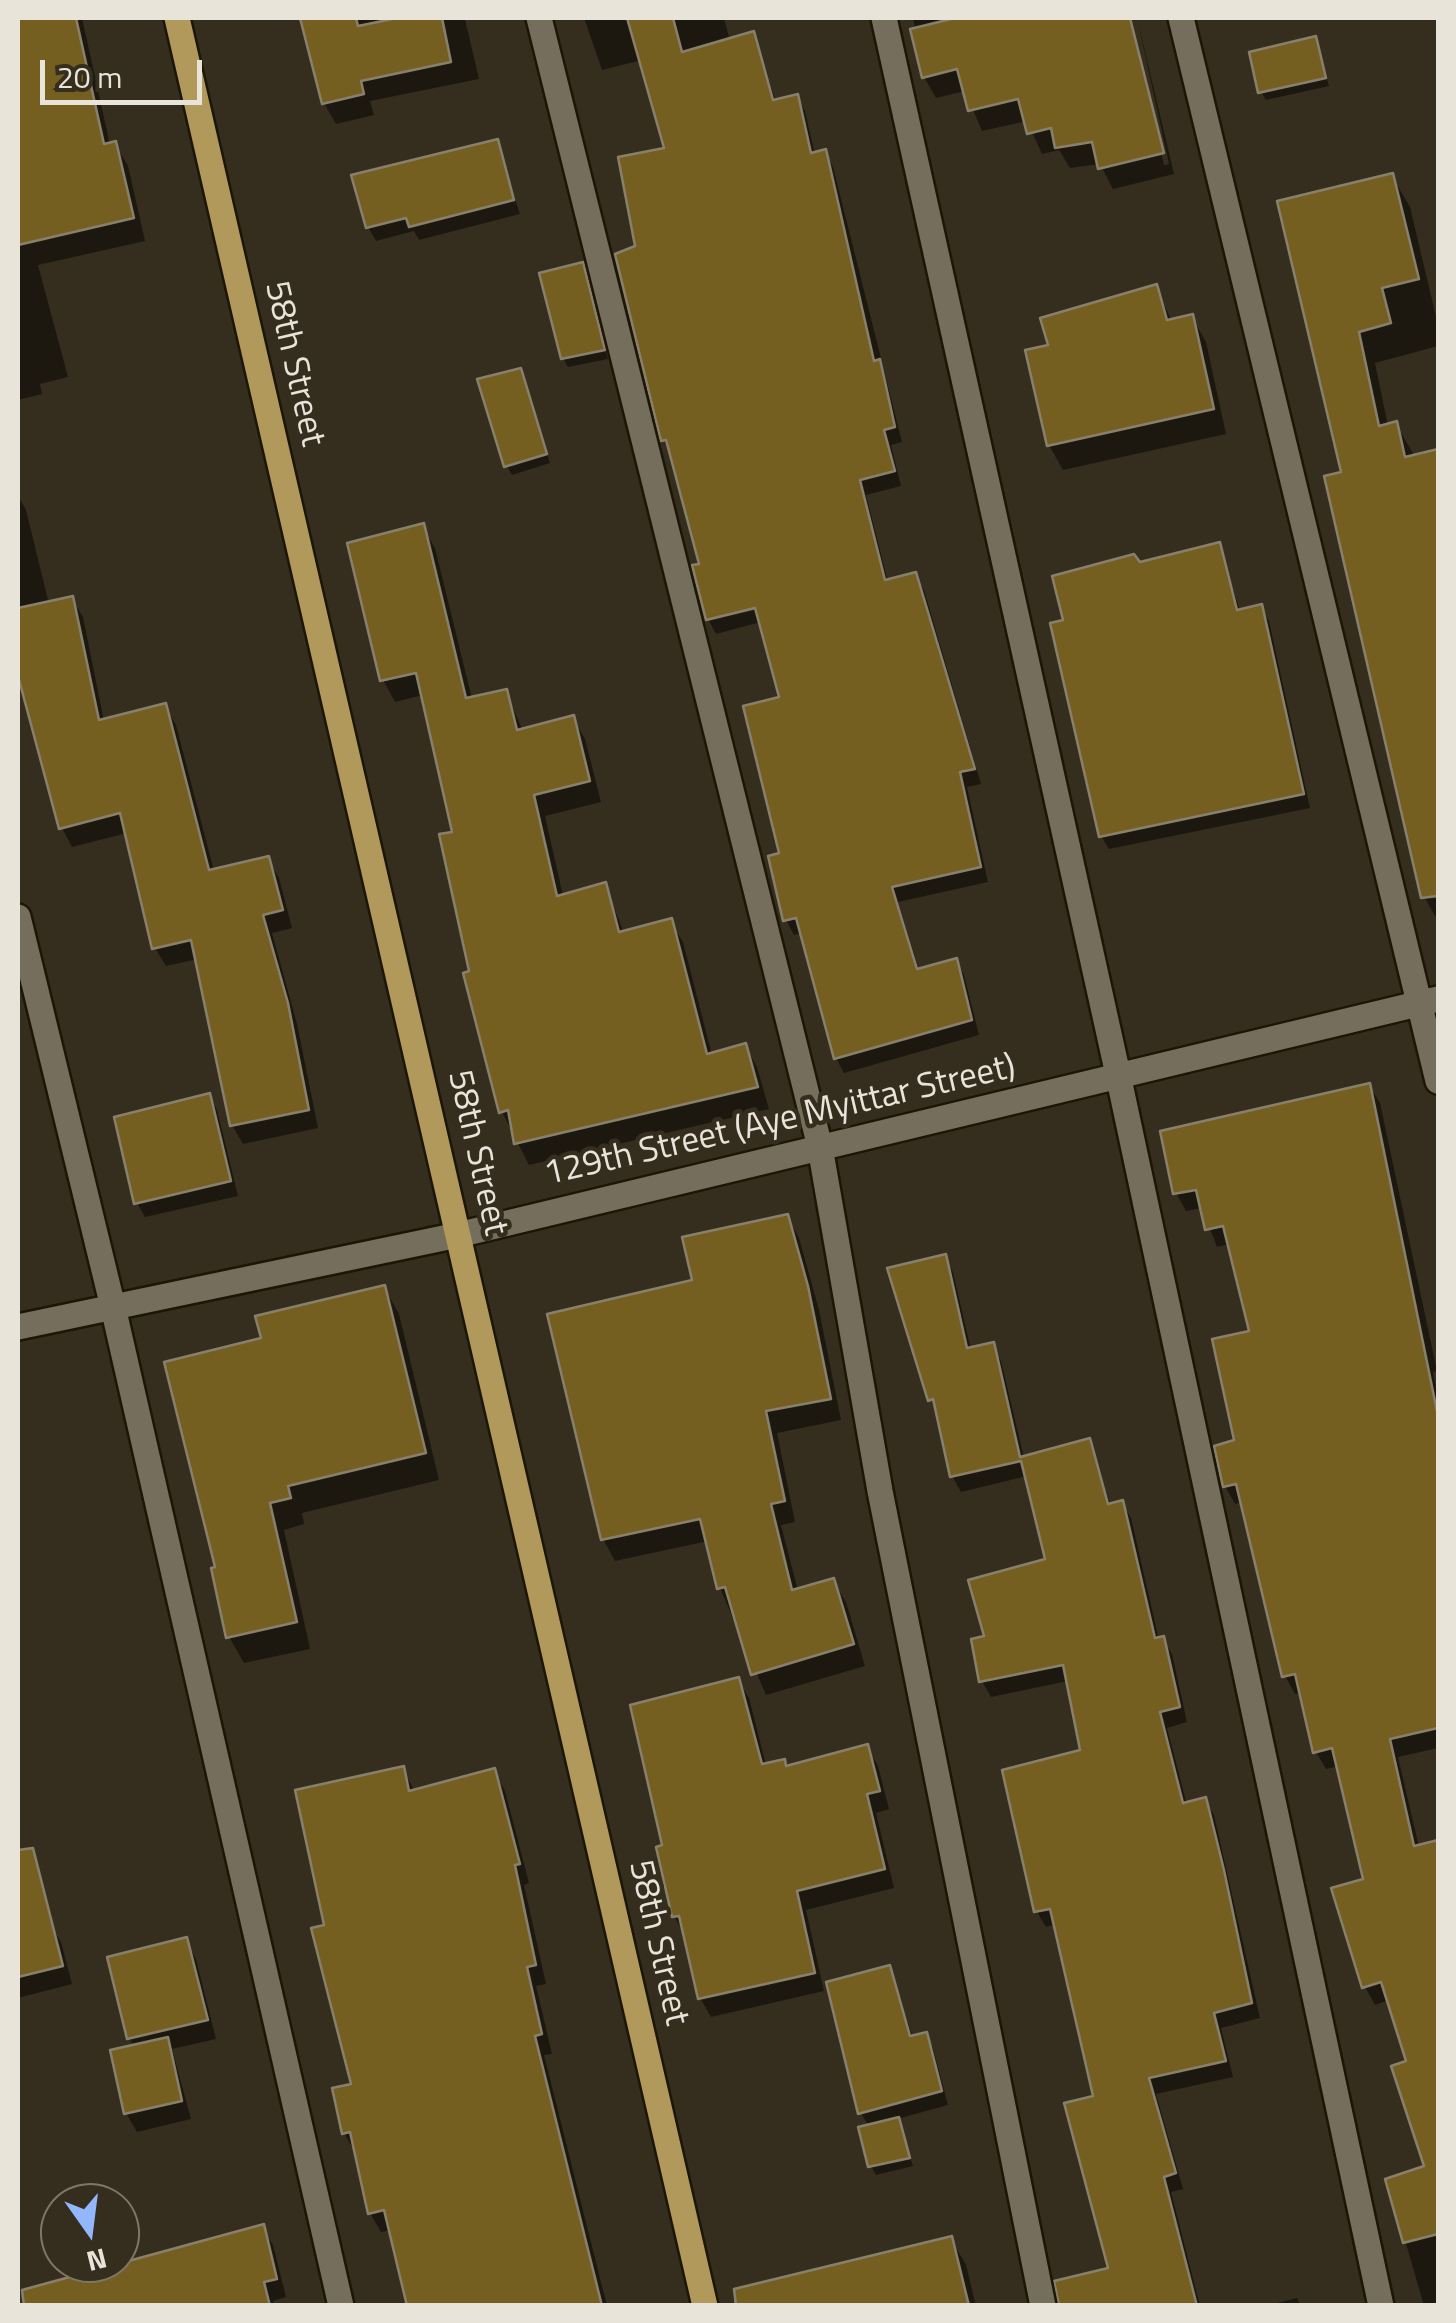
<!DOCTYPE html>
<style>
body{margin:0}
#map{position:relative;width:1456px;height:2323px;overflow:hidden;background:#352e1e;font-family:"Titillium Web",sans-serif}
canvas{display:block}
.frame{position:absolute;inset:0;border:20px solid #e9e4da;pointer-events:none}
.north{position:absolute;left:40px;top:2183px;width:100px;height:100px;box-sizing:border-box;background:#352e1e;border:2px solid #7d7769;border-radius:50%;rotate:166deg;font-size:28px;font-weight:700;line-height:40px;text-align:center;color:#e9e4da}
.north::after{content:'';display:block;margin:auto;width:35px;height:45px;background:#93b7fd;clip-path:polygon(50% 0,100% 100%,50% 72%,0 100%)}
.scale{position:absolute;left:40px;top:60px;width:162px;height:45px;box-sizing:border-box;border:5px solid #e9e4da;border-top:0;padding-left:12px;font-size:30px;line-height:35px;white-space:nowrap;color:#e9e4da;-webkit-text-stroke:8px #352e1e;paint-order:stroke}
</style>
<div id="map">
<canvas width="1456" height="2323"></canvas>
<div class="frame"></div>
<div class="north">N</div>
<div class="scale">20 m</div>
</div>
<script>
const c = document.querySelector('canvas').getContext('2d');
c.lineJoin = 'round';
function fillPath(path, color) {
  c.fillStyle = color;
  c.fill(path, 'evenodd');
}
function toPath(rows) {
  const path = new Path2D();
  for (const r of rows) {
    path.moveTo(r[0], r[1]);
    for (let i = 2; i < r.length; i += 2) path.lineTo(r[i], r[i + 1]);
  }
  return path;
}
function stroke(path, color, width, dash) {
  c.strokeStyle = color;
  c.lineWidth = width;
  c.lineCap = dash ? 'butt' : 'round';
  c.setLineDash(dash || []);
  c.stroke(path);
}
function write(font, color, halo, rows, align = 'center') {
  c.font = font + ' "Titillium Web",sans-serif';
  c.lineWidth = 9;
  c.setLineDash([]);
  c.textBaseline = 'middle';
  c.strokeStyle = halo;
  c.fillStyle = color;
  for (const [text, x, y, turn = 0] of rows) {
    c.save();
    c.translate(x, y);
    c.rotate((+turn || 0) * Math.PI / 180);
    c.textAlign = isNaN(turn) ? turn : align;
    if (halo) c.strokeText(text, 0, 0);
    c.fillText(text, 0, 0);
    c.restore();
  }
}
fillPath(toPath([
 [18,18,82,18,110,145,115,144,128,166,145,241,38,265,68,377,40,384,42,394,18,400],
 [303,18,471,18,465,19,479,79,370,101,374,115,336,124,324,103],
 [584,18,724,18,730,41,753,34,776,102,797,97,805,111,815,155,825,152,833,167,902,442,891,445,901,486,866,495,888,582,915,575,924,590,981,784,967,787,988,882,898,902,919,970,956,960,964,975,979,1035,844,1073,836,1058,802,933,794,935,786,920,782,699,761,622,716,634,709,621,767,607,703,565,672,455,664,440,638,248,667,150,642,60,602,70],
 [913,18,1130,18,1164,165,1169,164,1137,18,1174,174,1113,189,1100,164,1070,168,1059,150,1042,154,1027,121,982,131,965,91,936,98,924,77],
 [1315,39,1329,86,1266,100,1261,92],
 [496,142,520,214,419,240,414,231,376,241,368,227],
 [1392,176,1410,207,1438,325,1438,346,1375,363,1388,426,1396,424,1415,457,1438,452,1438,921,1422,893,1344,474,1280,203],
 [582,265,608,359,568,367,563,358],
 [1155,287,1172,321,1192,317,1206,342,1226,434,1063,470,1049,445,1051,347],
 [520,371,550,463,512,475,507,466],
 [18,496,26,510,49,604,72,599,83,617,104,721,165,706,176,725,214,871,268,859,279,878,292,928,272,933,297,1024,318,1128,243,1144,232,1125,198,959,166,966,155,948,127,833,72,847,62,828,18,669],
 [422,526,435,548,472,699,506,692,523,731,573,718,585,739,601,802,545,816,563,896,605,885,624,933,670,921,683,942,712,1055,745,1046,757,1067,769,1109,529,1165,502,1112,472,973,455,833,423,695,395,702,383,680],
 [1219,545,1240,611,1261,607,1269,621,1310,808,1109,849,1101,836,1066,622,1139,564],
 [1369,1085,1380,1103,1437,1371,1433,1372,1438,1398,1438,1748,1398,1757,1419,1847,1438,1842,1438,2306,1424,2306,1388,2181,1427,2168,1409,2062,1389,2000,1375,2005,1365,1987,1366,1880,1339,1766,1326,1769,1316,1752,1302,1693,1295,1694,1285,1676,1243,1502,1235,1504,1225,1486,1237,1442,1252,1333,1230,1244,1217,1247,1202,1208,1186,1211,1176,1193],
 [209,1095,217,1110,238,1196,145,1217,137,1203],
 [787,1216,799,1238,819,1310,841,1420,777,1433,795,1522,781,1525,798,1591,833,1581,846,1602,865,1666,766,1695,720,1588,708,1541,615,1561,603,1539,695,1282],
 [944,1257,953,1272,971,1350,992,1345,1001,1361,1024,1458,1088,1441,1111,1506,1122,1503,1131,1518,1159,1640,1163,1639,1172,1654,1187,1722,1167,1728,1187,1805,1205,1800,1214,1815,1260,2018,1221,2028,1233,2077,1156,2094,1183,2189,1171,2192,1200,2306,1082,2306,1111,2270,1096,2097,1056,1924,1046,1927,1037,1912,1005,1771,1083,1752,1068,1681,991,1697,982,1681,987,1638,1048,1561,1027,1476,961,1492,952,1476,939,1413,931,1400],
 [384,1287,399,1314,439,1480,302,1513,304,1524,284,1530,310,1649,244,1663,229,1637,219,1569,264,1340],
 [738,1680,749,1698,766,1765,783,1761,787,1768,867,1747,878,1766,889,1809,876,1813,894,1888,806,1910,824,1991,711,2017,700,1998,686,1937,674,1916,665,1847],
 [403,1769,415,1792,494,1771,505,1791,529,1883,524,1885,546,1984,536,1986,552,2054,544,2055,607,2306,410,2306,392,2230,381,2232,370,2213,355,2152,344,2133,354,2086,327,1927],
 [50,1924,61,1942,72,1984,18,1998,18,1932],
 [186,1940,196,1959,216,2039,172,2049,191,2119,137,2132,126,2113,135,2047,129,2038],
 [889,1968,913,2038,925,2034,933,2048,948,2105,897,2119,913,2166,876,2175,871,2166,869,2127,861,2113],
 [262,2227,273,2245,286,2297,273,2301,274,2306,65,2306],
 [951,2239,966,2265,976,2306,971,2306],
 [1297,2298,1301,2306,1265,2306]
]), '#0007');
const building = toPath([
 [18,18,76,18,104,144,116,141,134,218,18,245,18,18],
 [300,18,356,18,358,26,397,18,442,18,451,62,361,81,364,94,322,104,300,18],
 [627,18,673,18,682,52,754,31,773,100,798,94,811,153,826,149,874,361,880,359,895,427,884,430,895,471,860,480,885,580,916,572,975,769,960,772,981,867,892,887,917,969,957,958,972,1020,834,1059,796,918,783,921,768,856,779,853,743,706,779,697,755,608,706,620,692,565,699,564,666,440,661,441,615,254,635,246,618,157,664,148,627,18],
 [955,18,1130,18,1164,153,1098,169,1092,142,1055,148,1051,128,1027,134,1018,99,968,111,957,69,922,78,910,29,955,18],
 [1316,36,1326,78,1258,93,1249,52,1316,36],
 [498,139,514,200,409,227,406,218,366,228,351,175,498,139],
 [1393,173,1419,279,1382,288,1391,323,1359,332,1379,426,1397,421,1405,457,1438,449,1438,896,1421,898,1324,476,1341,472,1277,201,1393,173],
 [583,262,605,350,561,359,539,273,583,262],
 [1157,284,1167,320,1193,314,1214,409,1047,446,1025,350,1048,345,1040,318,1157,284],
 [521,368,547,454,504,467,477,379,521,368],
 [424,523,466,698,507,689,517,730,574,715,590,781,534,795,557,896,606,882,619,932,672,918,707,1054,746,1043,758,1087,514,1144,508,1110,499,1113,463,973,469,971,439,834,452,832,416,673,380,681,347,543,424,523],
 [1220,542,1237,610,1262,604,1304,794,1099,837,1050,623,1063,620,1052,576,1134,554,1140,562,1220,542],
 [73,596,99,720,166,703,209,870,269,856,283,910,263,915,288,1003,309,1110,230,1126,191,940,152,949,120,813,59,829,18,676,18,608,73,596],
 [1370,1083,1438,1416,1438,1728,1390,1739,1414,1846,1438,1840,1438,2234,1403,2243,1385,2179,1424,2166,1391,2066,1406,2061,1381,1982,1362,1988,1331,1888,1363,1879,1332,1748,1313,1753,1295,1674,1282,1677,1236,1484,1223,1487,1214,1446,1234,1440,1212,1339,1249,1331,1223,1226,1205,1230,1196,1190,1173,1194,1160,1131,1370,1083],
 [210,1093,231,1181,134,1204,114,1117,210,1093],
 [788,1214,808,1286,831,1399,766,1411,785,1501,771,1504,792,1590,834,1578,854,1644,751,1675,725,1587,717,1589,700,1519,601,1540,547,1314,692,1280,682,1237,788,1214],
 [946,1254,967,1348,994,1342,1020,1457,1090,1438,1108,1504,1123,1500,1155,1638,1164,1636,1180,1707,1160,1712,1183,1803,1206,1797,1224,1870,1252,2003,1214,2013,1226,2061,1149,2078,1176,2173,1164,2177,1197,2306,1059,2306,1054,2281,1108,2268,1064,2103,1093,2096,1050,1909,1034,1912,1002,1770,1080,1750,1063,1665,979,1682,971,1639,984,1636,968,1580,1045,1559,1021,1461,950,1477,933,1399,928,1401,887,1268,946,1254],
 [385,1285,426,1453,288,1486,291,1498,270,1503,297,1622,226,1638,211,1568,215,1567,164,1362,261,1338,255,1316,385,1285],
 [739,1677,762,1764,785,1759,786,1766,868,1744,880,1791,867,1794,885,1869,797,1891,815,1973,698,1999,679,1916,672,1917,656,1847,662,1845,630,1705,739,1677],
 [404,1766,409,1791,495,1768,520,1864,515,1865,536,1965,527,1967,542,2034,535,2036,602,2306,407,2306,384,2210,368,2214,350,2132,342,2134,332,2088,351,2084,311,1928,324,1925,295,1790,404,1766],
 [33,1848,63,1966,18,1977,18,1850,33,1848],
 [187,1937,208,2020,127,2039,107,1957,187,1937],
 [890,1965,910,2036,927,2032,942,2091,858,2114,826,1982,890,1965],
 [168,2037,182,2101,124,2114,110,2050,168,2037],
 [899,2117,910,2158,868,2167,858,2127,899,2117],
 [264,2224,277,2279,264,2282,270,2306,24,2306,22,2290,264,2224],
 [952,2236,969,2306,736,2306,734,2289,952,2236]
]);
fillPath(building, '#755f20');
stroke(building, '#88806d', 2.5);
const minor = toPath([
 [539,18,820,1147,880,1491,1043,2306],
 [884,18,1119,1079,1381,2306],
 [1181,18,1438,1081],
 [18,917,113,1307,341,2306],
 [18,1327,458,1235,1438,999]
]);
const major = toPath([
 [177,18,705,2306]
]);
stroke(minor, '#1c1607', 30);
stroke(major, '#1c1607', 30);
stroke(minor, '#766e5c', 25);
stroke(major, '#b0995b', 25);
write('35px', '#e9e4da', '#352e1e', [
 ["58th Street",293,364,77],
 ["129th Street (Aye Myittar Street)",780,1122,-13],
 ["58th Street",476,1153,77],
 ["58th Street",657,1943,77]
]);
</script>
